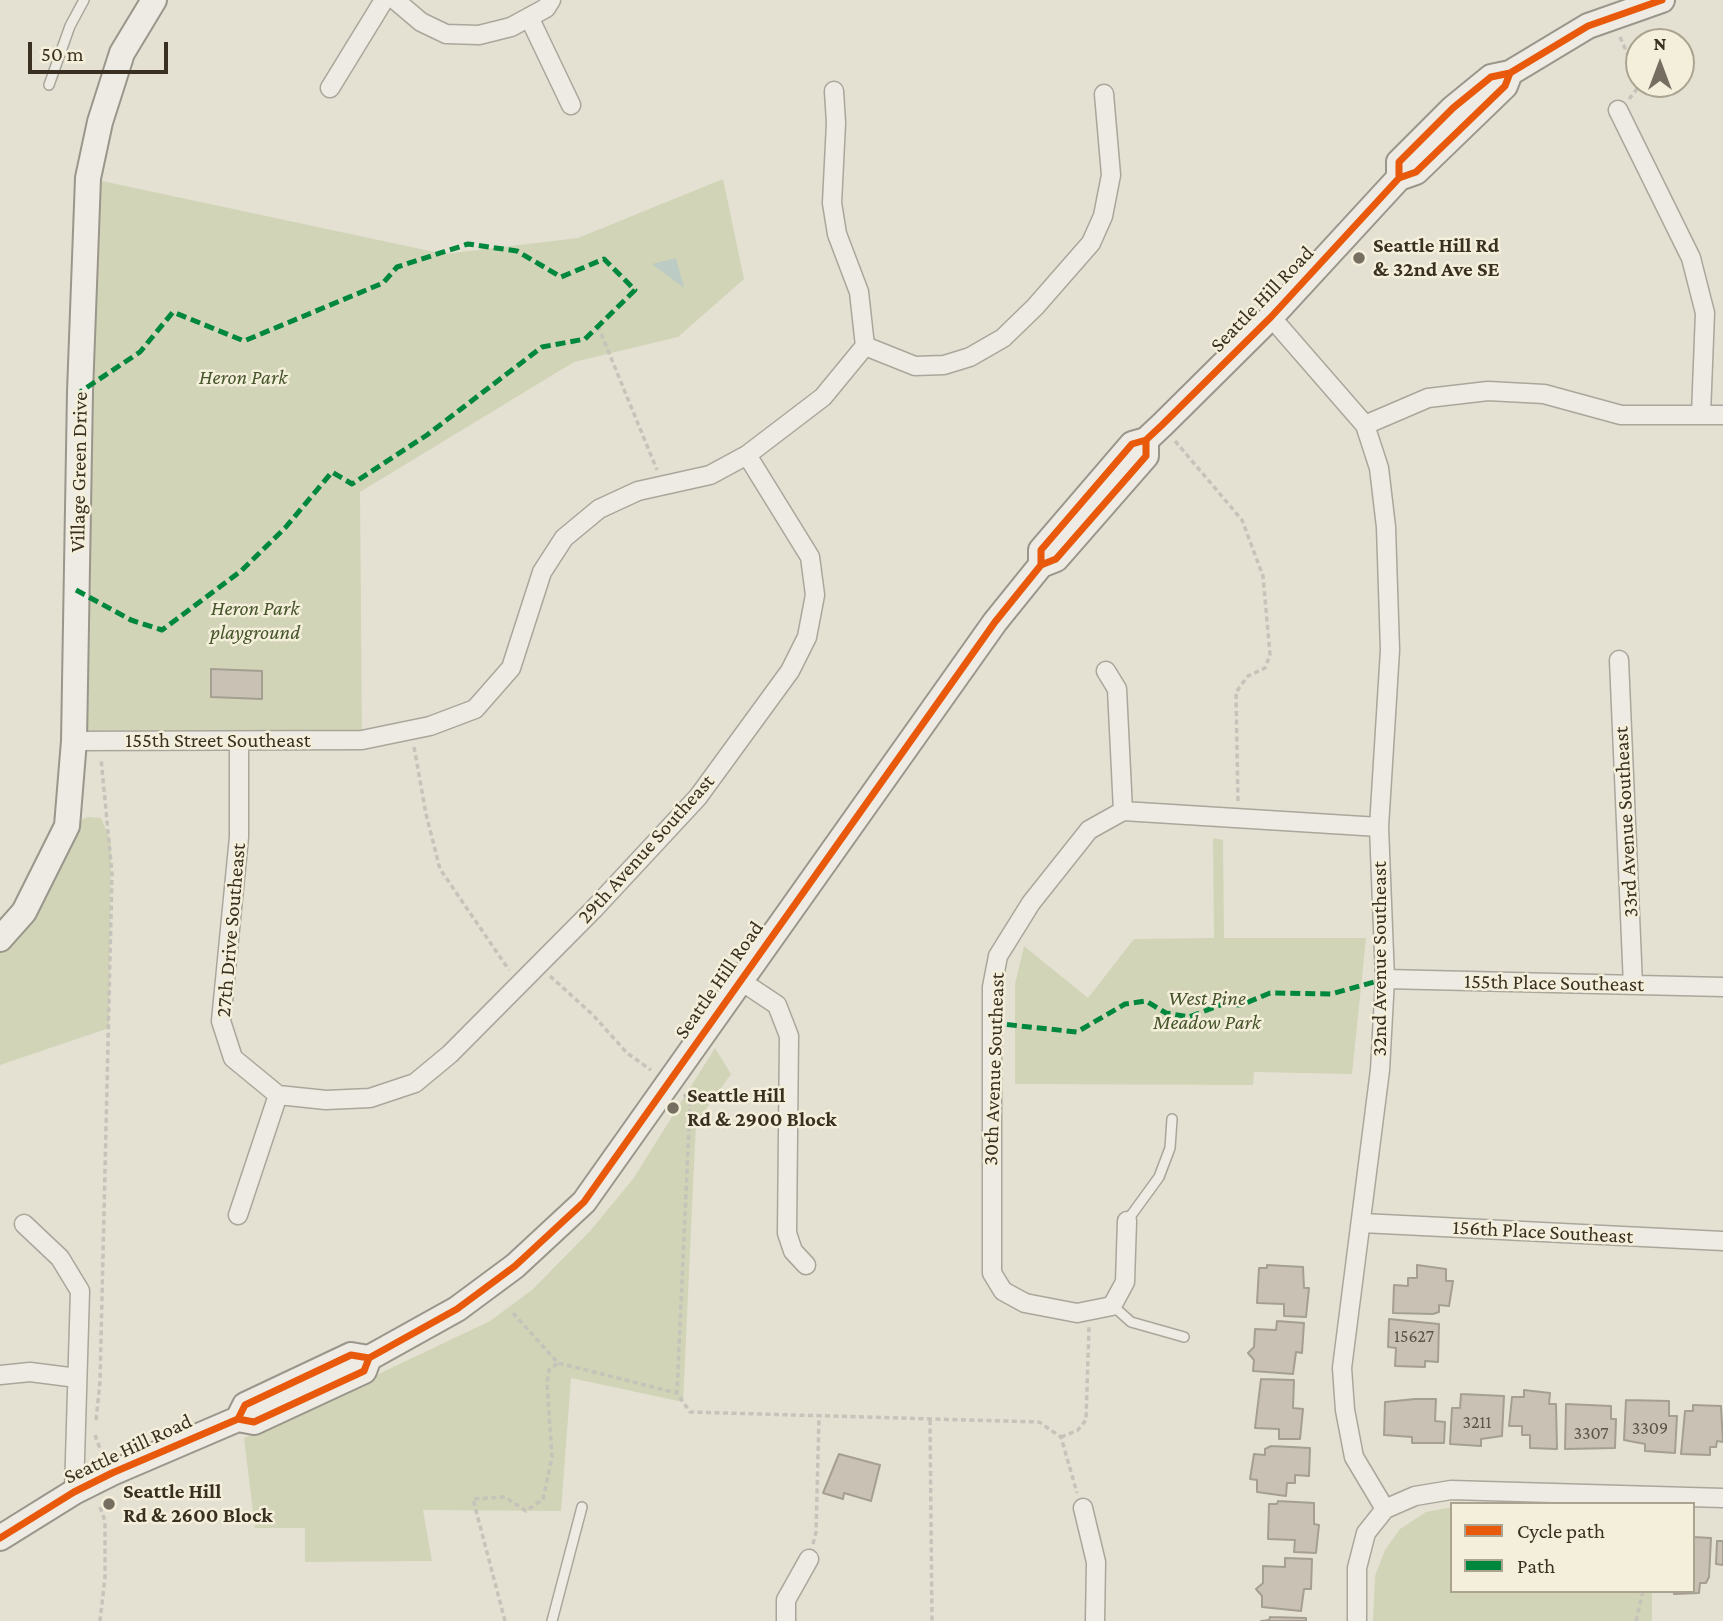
<!DOCTYPE html>
<style>
body{margin:0}
#map{position:relative;width:1723px;height:1621px;overflow:hidden;background:#e4e1d3;font-family:"Crimson Pro",serif}
canvas{display:block}
.legend{position:absolute;left:1450px;top:1502px;width:245px;height:91px;box-sizing:border-box;background:#f4efda;border:2px solid #aaa390;margin:0;padding:9px 12px;list-style:none;font-size:21px;color:#3a3022}
.legend li{display:flex;align-items:center;gap:14px;height:35px}
.legend b{width:35px;border:2px solid #aaa390}
.north{position:absolute;left:1625px;top:28px;width:70px;height:70px;box-sizing:border-box;background:#f4efda;border:2px solid #aaa390;border-radius:50%;rotate:0deg;font-size:19px;font-weight:700;line-height:28px;text-align:center;color:#3a3022}
.north::after{content:'';display:block;margin:auto;width:24px;height:32px;background:#766e60;clip-path:polygon(50% 0,100% 100%,50% 72%,0 100%)}
.scale{position:absolute;left:28px;top:42px;width:140px;height:32px;box-sizing:border-box;border:4px solid #3a3022;border-top:0;padding-left:9px;font-size:21px;line-height:24px;white-space:nowrap;color:#3a3022;-webkit-text-stroke:5px #f4efda;paint-order:stroke}
</style>
<div id="map">
<canvas width="1723" height="1621"></canvas>
<ul class="legend">
<li><b style="height:9px;background:#e8590c"></b>Cycle path</li>
<li><b style="height:9px;background:#00873e"></b>Path</li>
</ul>
<div class="north">N</div>
<div class="scale">50 m</div>
</div>
<script>
const c = document.querySelector('canvas').getContext('2d');
c.lineJoin = 'round';
function fillPath(path, color) {
  c.fillStyle = color;
  c.fill(path, 'evenodd');
}
function toPath(rows) {
  const path = new Path2D();
  for (const r of rows) {
    path.moveTo(r[0], r[1]);
    for (let i = 2; i < r.length; i += 2) path.lineTo(r[i], r[i + 1]);
  }
  return path;
}
function stroke(path, color, width, dash) {
  c.strokeStyle = color;
  c.lineWidth = width;
  c.lineCap = dash ? 'butt' : 'round';
  c.setLineDash(dash || []);
  c.stroke(path);
}
function write(font, color, halo, rows, align = 'center') {
  c.font = font + ' "Crimson Pro",serif';
  c.lineWidth = 5;
  c.setLineDash([]);
  c.textBaseline = 'middle';
  c.strokeStyle = halo;
  c.fillStyle = color;
  for (const [text, x, y, turn = 0] of rows) {
    c.save();
    c.translate(x, y);
    c.rotate((+turn || 0) * Math.PI / 180);
    c.textAlign = isNaN(turn) ? turn : align;
    if (halo) c.strokeText(text, 0, 0);
    c.fillText(text, 0, 0);
    c.restore();
  }
}
fillPath(toPath([
 [88,178,444,254,578,238,723,179,744,279,678,337,574,362,360,492,362,740,74,741],
 [88,817,101,818,111,842,109,1028,0,1065,0,939,67,826],
 [1213,838,1223,840,1224,938,1366,938,1352,1074,1254,1072,1253,1085,1015,1084,1015,984,1024,946,1088,998,1134,939,1214,938],
 [715,1048,731,1074,696,1123,683,1402,571,1378,561,1511,423,1510,432,1561,305,1562,305,1528,255,1528,244,1438,490,1321,532,1290,591,1230,633,1179],
 [1452,1507,1452,1591,1652,1591,1652,1621,1373,1621,1375,1576,1385,1550,1400,1529,1426,1512]
]), '#d1d4b6');
fillPath(toPath([
 [676,258,684,288,652,264]
]), '#bccbc4');
const building = toPath([
 [211,669,262,671,262,699,211,697,211,669],
 [1267,1265,1303,1267,1304,1288,1309,1288,1306,1317,1284,1316,1284,1304,1257,1303,1259,1268,1267,1268,1267,1265],
 [1417,1265,1446,1269,1446,1281,1453,1281,1449,1306,1439,1305,1439,1312,1433,1314,1393,1313,1394,1285,1408,1286,1408,1278,1417,1278,1417,1265],
 [1389,1319,1439,1324,1438,1362,1425,1361,1425,1367,1395,1366,1396,1348,1388,1347,1389,1319],
 [1277,1321,1304,1323,1302,1353,1296,1352,1293,1374,1253,1371,1254,1360,1248,1353,1254,1347,1255,1329,1276,1330,1277,1321],
 [1261,1379,1294,1380,1293,1408,1303,1409,1300,1439,1279,1439,1279,1429,1255,1428,1261,1379],
 [1524,1390,1550,1393,1549,1404,1556,1404,1557,1449,1530,1448,1530,1435,1522,1435,1522,1426,1509,1426,1512,1397,1524,1397,1524,1390],
 [1461,1394,1504,1396,1502,1436,1481,1439,1481,1446,1450,1444,1452,1408,1460,1408,1461,1394],
 [1415,1399,1436,1399,1435,1421,1445,1422,1444,1443,1412,1443,1412,1437,1384,1435,1385,1402,1415,1399],
 [1626,1400,1669,1401,1669,1416,1677,1416,1675,1453,1645,1451,1645,1444,1624,1440,1626,1400],
 [1566,1404,1611,1406,1611,1419,1616,1419,1615,1448,1565,1449,1566,1404],
 [1693,1405,1721,1406,1723,1442,1717,1441,1716,1447,1710,1447,1710,1455,1681,1454,1685,1411,1693,1411,1693,1405],
 [1271,1446,1310,1448,1309,1476,1295,1475,1295,1483,1287,1483,1286,1496,1257,1492,1257,1480,1250,1479,1254,1454,1265,1455,1265,1449,1271,1446],
 [839,1454,880,1465,871,1501,844,1493,843,1499,823,1493,839,1454],
 [1278,1501,1314,1503,1314,1524,1319,1525,1316,1553,1294,1552,1295,1540,1268,1539,1269,1504,1277,1504,1278,1501],
 [1693,1537,1711,1538,1709,1577,1706,1583,1700,1583,1699,1593,1674,1594,1674,1591,1693,1591,1693,1537],
 [1717,1541,1723,1541,1723,1565,1716,1564,1717,1541],
 [1285,1558,1312,1559,1311,1589,1304,1589,1301,1611,1262,1607,1262,1596,1256,1589,1263,1583,1263,1566,1285,1567,1285,1558],
 [1270,1617,1306,1618,1306,1621,1261,1621,1269,1620,1270,1617]
]);
fillPath(building, '#c8c1b4');
stroke(building, '#a59e92', 2);
const lane = toPath([
 [49,85,70,26,84,0],
 [1127,1221,1159,1177,1170,1148,1172,1119],
 [1112,1305,1131,1322,1184,1337],
 [552,1621,582,1507]
]);
const street = toPath([
 [395,0,421,22,446,34,479,35,511,27,546,8,551,0],
 [529,17,571,105],
 [330,88,384,0],
 [834,91,836,123,832,203,837,234,859,292,865,346],
 [1618,110,1691,258,1705,313,1701,414],
 [1271,317,1365,425,1379,468,1386,527,1390,650,1379,827,1385,979,1380,1070,1342,1368,1345,1410,1354,1457,1385,1509],
 [865,346,915,366,944,365,970,357,1003,338,1035,307,1091,243,1103,216,1111,175,1104,94],
 [1365,425,1428,398,1488,391,1544,394,1621,415,1723,415],
 [1619,660,1633,985],
 [1106,671,1117,689,1123,811],
 [74,741,362,740,430,726,475,709,511,668,542,572,564,538,599,509,638,491,710,475,747,455,823,397,865,346],
 [1385,979,1723,987],
 [741,981,777,1005,789,1036,787,1233,793,1251,806,1265],
 [278,1095,326,1100,370,1098,415,1083,450,1054,593,910,698,797,790,671,807,637,815,595,810,557,747,455],
 [238,1215,278,1095,233,1058,221,1021,239,837,239,742],
 [1127,1221,1125,1282,1112,1306,1077,1313,1025,1303,1003,1291,992,1273,992,987,998,956,1031,903,1089,830,1123,811,1379,827],
 [1362,1223,1723,1241],
 [24,1224,60,1258,80,1291,74,1492],
 [0,1375,30,1372,77,1378],
 [1083,1508,1096,1562,1095,1621],
 [786,1621,786,1600,809,1559],
 [1357,1621,1357,1568,1366,1533,1385,1509,1415,1496,1451,1490,1723,1498]
]);
const secondary = toPath([
 [1399,178,1399,162,1453,108,1491,77,1510,73,1588,26,1662,0],
 [1041,565,1041,550,1132,444,1146,440,1162,425,1271,317,1399,178,1416,172,1505,86,1510,73],
 [0,939,24,912,67,826,74,741,80,392,88,178,100,122,122,53,154,0],
 [238,1419,245,1405,351,1355,369,1358,457,1309,515,1266,584,1202,995,622,1041,565,1056,559,1146,456,1146,440],
 [0,1538,74,1492,112,1473,238,1419,254,1422,364,1371,369,1358]
]);
stroke(lane, '#aaa69b', 12);
stroke(street, '#aaa69b', 21);
stroke(secondary, '#9a968b', 28);
stroke(toPath([
 [1620,37,1639,80],
 [1629,99,1641,84],
 [598,326,657,470],
 [1175,441,1242,520,1263,576,1270,655,1265,668,1248,676,1236,692,1238,802],
 [414,747,426,814,440,869,509,970],
 [550,976,593,1015,627,1053,651,1070],
 [684,1094,690,1104,677,1393,690,1412,1039,1422,1061,1437,1077,1493],
 [513,1313,558,1363,677,1393],
 [96,1420,100,1382,112,874,101,758],
 [930,1420,932,1621],
 [95,1435,102,1454],
 [1061,1437,1078,1430,1086,1420,1089,1327],
 [100,1507,105,1521,105,1577,100,1621],
 [813,1544,816,1532,819,1417],
 [505,1621,473,1499,505,1497,526,1511,543,1499,552,1457,547,1383,549,1370,558,1363],
 [1636,1621,1643,1591]
]), '#c6c3ba', 3.5, [5, 3.5]);
stroke(lane, '#edebe3', 9);
stroke(street, '#edebe3', 18);
stroke(secondary, '#edebe3', 24);
stroke(toPath([
 [76,590,131,620,162,630,241,571,285,528,332,472,352,484,427,435,542,347,585,339,635,290,604,259,561,277,517,251,468,244,397,267,383,283,244,341,173,312,140,352,80,392],
 [992,1023,1077,1032,1125,1004,1146,1001,1166,1013,1189,1017,1223,1004,1241,1005,1270,993,1331,994,1385,979]
]), '#00873e', 5, [10, 5]);
stroke(toPath([
 [1399,178,1399,162,1453,108,1491,77,1510,73,1588,26,1662,0],
 [1041,565,1041,550,1132,444,1146,440,1162,425,1271,317,1399,178,1416,172,1505,86,1510,73],
 [238,1419,245,1405,351,1355,369,1358,457,1309,515,1266,584,1202,995,622,1041,565,1056,559,1146,456,1146,440],
 [0,1538,74,1492,112,1473,238,1419,254,1422,364,1371,369,1358]
]), '#e8590c', 7);
for (const [x, y, r, color] of [
 [1359,258,7,"#766e60"],
 [673,1108,7,"#766e60"],
 [109,1504,7,"#766e60"]
]) {
  const dot = new Path2D();
  dot.arc(x, y, r, 0, 2 * Math.PI);
  c.fillStyle = color;
  c.fill(dot);
  stroke(dot, '#f4efda', 2.5);
}
write('18px', '#5e5446', null, [
 ["15627",1414,1336],
 ["3211",1477,1422],
 ["3309",1650,1428],
 ["3307",1591,1433]
]);
write('bold 21px', '#3a3022', '#f4efda', [
 ["Seattle Hill Rd",1373,246],
 ["& 32nd Ave SE",1373,270],
 ["Seattle Hill",687,1096],
 ["Rd & 2900 Block",687,1120],
 ["Seattle Hill",123,1492],
 ["Rd & 2600 Block",123,1516]
], 'left');
write('21px', '#3a3022', '#f4efda', [
 ["Seattle Hill Road",1262,299,-46],
 ["Village Green Drive",79,472,-89],
 ["155th Street Southeast",218,741],
 ["33rd Avenue Southeast",1626,822,-93],
 ["29th Avenue Southeast",646,849,-48],
 ["27th Drive Southeast",231,930,-85],
 ["32nd Avenue Southeast",1380,959,-90],
 ["Seattle Hill Road",719,980,-55],
 ["155th Place Southeast",1554,983,1],
 ["30th Avenue Southeast",994,1069,-88],
 ["156th Place Southeast",1543,1232,3],
 ["Seattle Hill Road",128,1449,-25]
]);
write('italic 21px', '#46552b', '#f4efda', [
 ["Heron Park",243,378],
 ["Heron Park",255,609],
 ["playground",255,633],
 ["West Pine",1207,999],
 ["Meadow Park",1207,1023]
]);
</script>
